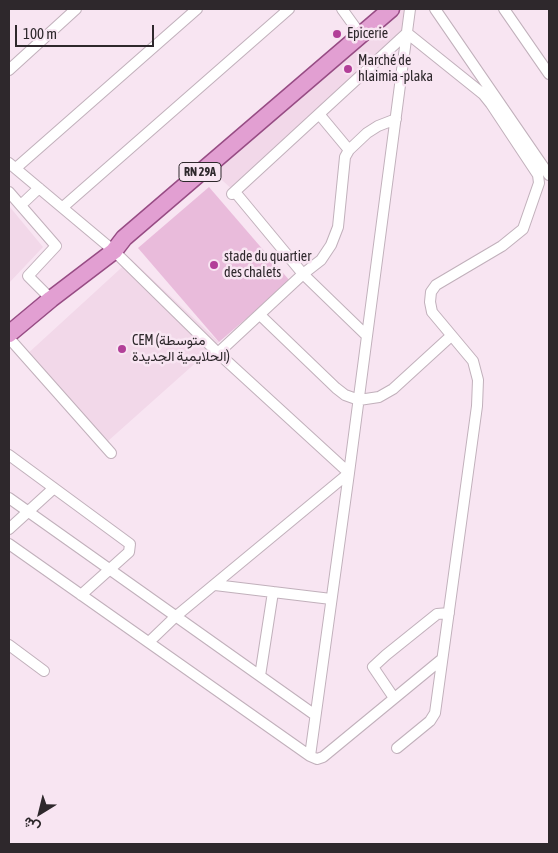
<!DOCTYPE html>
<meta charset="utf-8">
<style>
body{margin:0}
#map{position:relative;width:558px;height:853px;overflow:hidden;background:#f8e5f2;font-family:"Asap Condensed",Vazirmatn,sans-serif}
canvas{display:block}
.frame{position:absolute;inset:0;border:10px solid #2e282c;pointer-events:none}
.north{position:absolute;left:15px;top:788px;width:50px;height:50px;-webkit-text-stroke:4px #f8e5f2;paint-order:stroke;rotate:216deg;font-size:14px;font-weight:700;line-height:20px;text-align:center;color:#2e282c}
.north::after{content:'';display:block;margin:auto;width:18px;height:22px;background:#2e282c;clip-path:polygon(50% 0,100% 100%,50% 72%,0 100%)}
.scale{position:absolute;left:15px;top:25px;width:139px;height:22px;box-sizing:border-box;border:2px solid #2e282c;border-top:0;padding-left:6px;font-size:15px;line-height:18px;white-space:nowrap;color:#2e282c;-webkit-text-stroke:4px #f8e5f2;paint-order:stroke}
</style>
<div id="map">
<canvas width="558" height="853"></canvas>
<div class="frame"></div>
<div class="north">ش</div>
<div class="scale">100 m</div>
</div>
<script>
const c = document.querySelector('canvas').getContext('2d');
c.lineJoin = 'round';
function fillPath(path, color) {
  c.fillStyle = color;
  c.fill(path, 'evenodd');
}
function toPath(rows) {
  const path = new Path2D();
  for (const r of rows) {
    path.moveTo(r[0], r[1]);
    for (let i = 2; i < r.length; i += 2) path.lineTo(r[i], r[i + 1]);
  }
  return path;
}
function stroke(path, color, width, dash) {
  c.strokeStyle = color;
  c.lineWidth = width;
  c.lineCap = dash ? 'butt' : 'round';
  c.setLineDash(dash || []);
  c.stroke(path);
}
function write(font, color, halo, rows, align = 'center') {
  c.font = font + ' "Asap Condensed",Vazirmatn,sans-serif';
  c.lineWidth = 5;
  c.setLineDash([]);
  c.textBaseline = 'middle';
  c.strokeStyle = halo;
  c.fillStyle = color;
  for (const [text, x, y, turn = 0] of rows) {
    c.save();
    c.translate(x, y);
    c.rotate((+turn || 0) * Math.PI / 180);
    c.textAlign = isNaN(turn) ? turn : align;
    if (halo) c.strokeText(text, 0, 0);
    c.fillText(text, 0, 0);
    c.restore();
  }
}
fillPath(toPath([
 [400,9,410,9,407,33,235,192,211,170],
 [9,206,43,247,9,283],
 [131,259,219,342,108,441,25,356]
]), '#f2d8e9');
fillPath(toPath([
 [209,187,290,281,219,342,138,248]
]), '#e9bbdb');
const minor = toPath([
 [342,9,360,34],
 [435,9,549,175],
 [504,9,549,74],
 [9,70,76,9],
 [319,114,349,150],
 [9,163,114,251,218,353],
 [16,168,197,9],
 [9,192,56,246,28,276,51,299],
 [235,192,303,274,367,336],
 [232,194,407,33,483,94,491,104,538,175,539,183,523,229,502,246,436,285,431,292,430,302,432,312,473,361,478,380,477,406,435,713,430,721,397,748],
 [21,205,39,188],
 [63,207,289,9],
 [260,315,336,388,345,395,359,400,379,397,393,389,451,336],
 [9,338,111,453],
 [9,455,130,544,129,552,81,595],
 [9,498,315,715],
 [9,529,54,488],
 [9,544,310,756,317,759,323,757,442,659],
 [215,585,331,599],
 [149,642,175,617,349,473,218,353,303,274,321,260,331,245,338,227,345,157,349,150,367,133,378,126,396,119],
 [9,645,44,671],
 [260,676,273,592],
 [394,698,373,667,386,655,437,614,449,613],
 [310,756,349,473,410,9]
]);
const primary = toPath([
 [9,334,51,299,114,251,124,238,391,9]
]);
stroke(minor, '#c1b0bb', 12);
stroke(primary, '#974c84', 19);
stroke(minor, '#fff', 10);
stroke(primary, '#e29fd2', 16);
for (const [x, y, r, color] of [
 [337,34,5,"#b23f98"],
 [348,69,5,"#b23f98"],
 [214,265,5,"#b23f98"],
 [122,349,5,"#b23f98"]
]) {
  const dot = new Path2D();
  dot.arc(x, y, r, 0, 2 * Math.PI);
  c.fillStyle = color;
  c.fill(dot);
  stroke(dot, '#f8e5f2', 2);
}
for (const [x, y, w] of [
 [200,172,42]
]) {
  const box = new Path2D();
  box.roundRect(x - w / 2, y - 9.5, w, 19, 4);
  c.fillStyle = '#f8e5f2';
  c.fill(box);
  stroke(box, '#2e282c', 1);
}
write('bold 12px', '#2e282c', null, [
 ["RN 29A",200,172]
]);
write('14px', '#2e282c', '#f8e5f2', [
 ["Epicerie",347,34],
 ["Marché de",358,61],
 ["hlaimia -plaka",358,77],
 ["stade du quartier",224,257],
 ["des chalets",224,273],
 ["CEM (متوسطة",132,341],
 ["الحلايمية الجديدة)",132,357]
], 'left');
</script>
